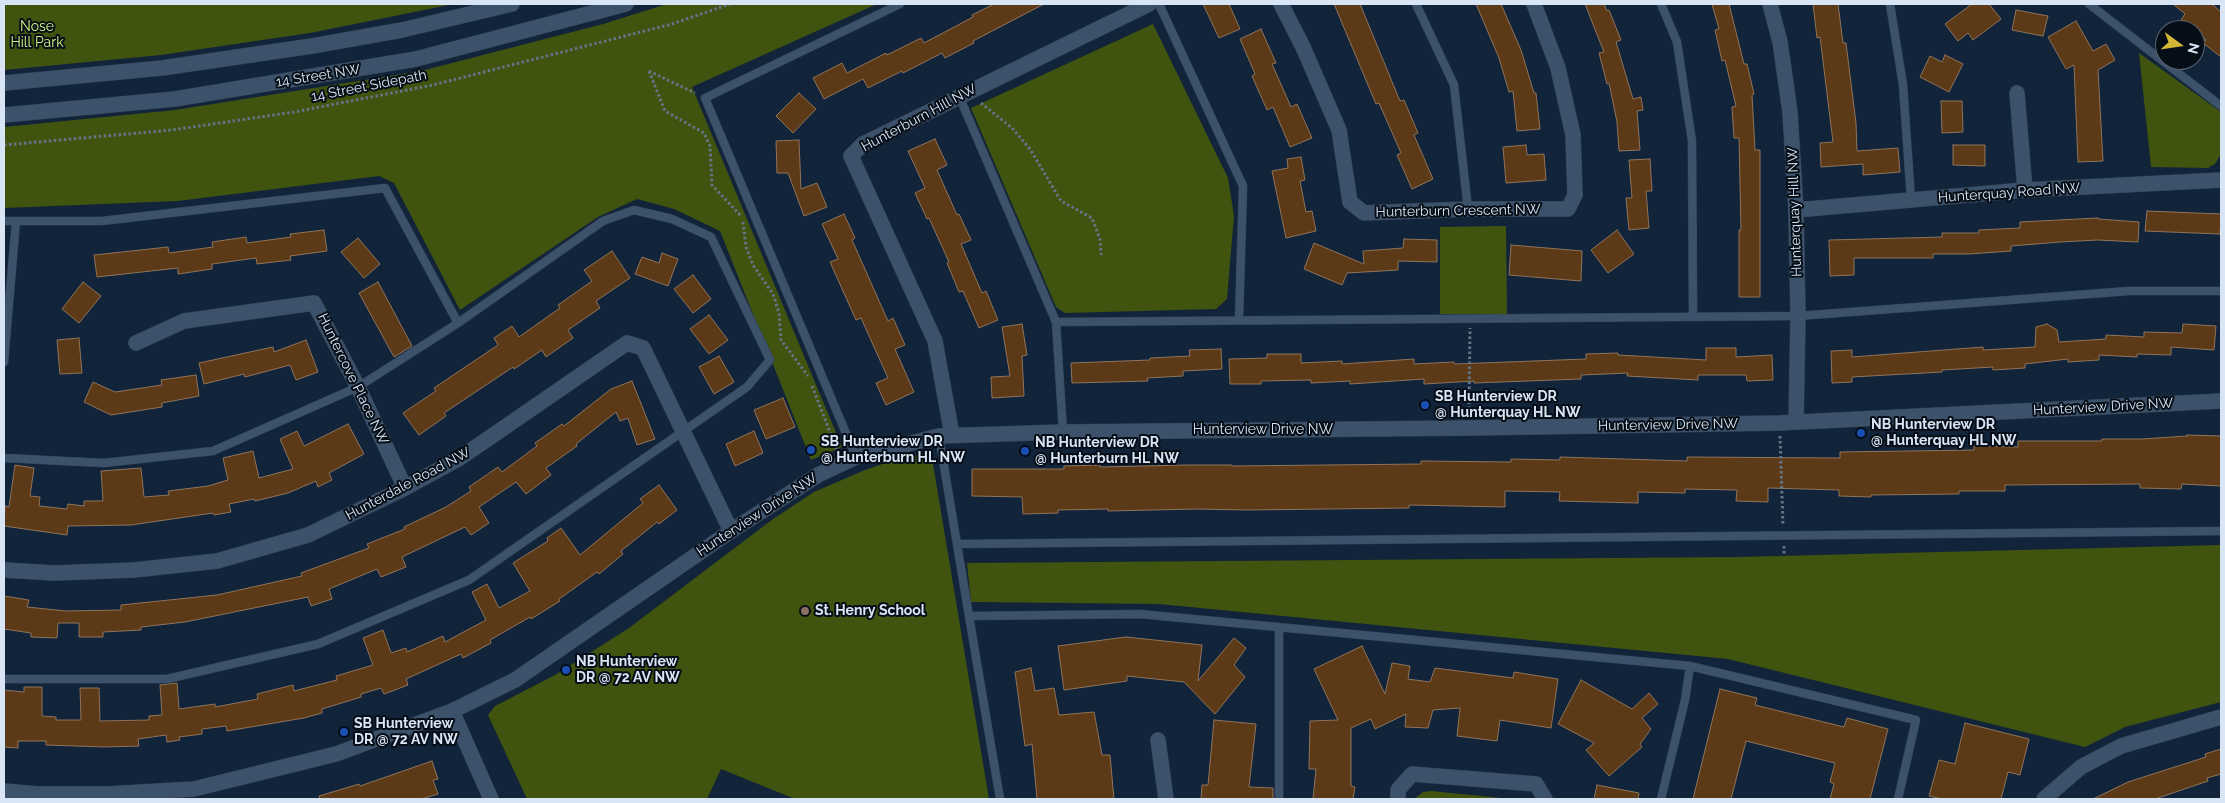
<!DOCTYPE html>
<style>
body{margin:0}
#map{position:relative;width:2225px;height:803px;overflow:hidden;background:#11243a;font-family:Raleway,sans-serif}
canvas{display:block}
.frame{position:absolute;inset:0;border:5px solid #d8e5f4;pointer-events:none}
.north{position:absolute;left:2155px;top:20px;width:50px;height:50px;box-sizing:border-box;background:#050d16;border:1px solid #59636f;border-radius:50%;rotate:104deg;font-size:14px;font-weight:700;line-height:20px;text-align:center;color:#d8e5f4}
.north::after{content:'';display:block;margin:auto;width:18px;height:22px;background:#d2b736;clip-path:polygon(50% 0,100% 100%,50% 72%,0 100%)}
</style>
<div id="map">
<canvas width="2225" height="803"></canvas>
<div class="frame"></div>
<div class="north">N</div>
</div>
<script>
const c = document.querySelector('canvas').getContext('2d');
c.lineJoin = 'round';
function fillPath(path, color) {
  c.fillStyle = color;
  c.fill(path, 'evenodd');
}
function toPath(rows) {
  const path = new Path2D();
  for (const r of rows) {
    path.moveTo(r[0], r[1]);
    for (let i = 2; i < r.length; i += 2) path.lineTo(r[i], r[i + 1]);
  }
  return path;
}
function stroke(path, color, width, dash) {
  c.strokeStyle = color;
  c.lineWidth = width;
  c.lineCap = dash ? 'butt' : 'round';
  c.setLineDash(dash || []);
  c.stroke(path);
}
function write(font, color, halo, rows, align = 'center') {
  c.font = font + ' Raleway,sans-serif';
  c.lineWidth = 4;
  c.setLineDash([]);
  c.textBaseline = 'middle';
  c.strokeStyle = halo;
  c.fillStyle = color;
  for (const [text, x, y, turn = 0] of rows) {
    c.save();
    c.translate(x, y);
    c.rotate((+turn || 0) * Math.PI / 180);
    c.textAlign = isNaN(turn) ? turn : align;
    if (halo) c.strokeText(text, 0, 0);
    c.fillText(text, 0, 0);
    c.restore();
  }
}
fillPath(toPath([
 [4,4,454,4,310,33,161,55,4,70],
 [667,4,877,4,692,87,842,447,811,460,720,231,674,209,637,199,598,217,460,310,394,183,379,176,178,201,4,208,4,127,175,110,421,71,603,24],
 [1153,24,1228,178,1234,216,1227,299,1216,309,1065,313,1056,307,971,108],
 [2139,53,2221,112,2221,154,2215,164,2208,168,2151,167],
 [1506,226,1507,314,1440,314,1440,227],
 [931,452,989,799,795,799,721,769,707,799,527,799,488,715,495,706,555,675,629,628,773,519,814,492,865,470,897,459],
 [2221,545,2221,702,2125,727,2085,747,1728,659,1159,604,971,602,967,563,1738,557],
 [1431,791,1512,799,1513,799,1414,799,1423,792]
]), '#40530f');
const building = toPath([
 [994,4,1044,4,973,41,974,43,945,58,942,53,903,73,902,71,868,88,863,79,824,99,813,78,842,63,847,73,886,53,887,55,921,38,924,43,973,17,972,15,994,4],
 [1203,4,1229,4,1240,29,1219,38,1203,4],
 [1334,4,1360,4,1400,101,1404,100,1418,133,1414,135,1433,179,1412,189,1397,155,1401,153,1379,103,1376,104,1334,4],
 [1476,4,1501,4,1521,50,1534,93,1536,93,1540,129,1517,131,1513,91,1509,92,1499,58,1476,4],
 [1585,4,1604,4,1607,11,1609,10,1621,40,1616,42,1633,99,1641,97,1643,110,1637,111,1640,150,1619,151,1617,122,1609,83,1607,84,1599,53,1604,52,1585,4],
 [1712,4,1729,4,1744,64,1747,64,1754,94,1752,95,1755,150,1760,150,1760,297,1739,297,1739,230,1741,230,1739,138,1734,138,1732,107,1736,106,1725,60,1722,61,1715,30,1719,29,1712,4],
 [1813,4,1838,4,1843,43,1846,43,1856,123,1857,151,1898,148,1900,172,1863,175,1863,164,1821,167,1820,143,1833,142,1820,37,1817,38,1813,4],
 [1972,4,1989,4,2001,19,1973,40,1968,33,1958,41,1945,24,1972,4],
 [2173,4,2212,4,2221,12,2221,57,2203,43,2206,40,2181,20,2185,14,2173,4],
 [2016,10,2048,16,2043,36,2012,30,2016,10],
 [2076,21,2093,51,2106,44,2115,60,2098,70,2103,161,2078,162,2074,65,2066,69,2048,37,2076,21],
 [1261,29,1276,63,1272,64,1291,107,1297,104,1312,138,1290,147,1273,107,1267,110,1252,76,1255,74,1240,39,1261,29],
 [1945,55,1963,64,1949,92,1920,77,1930,56,1942,62,1945,55],
 [799,93,816,109,793,133,776,116,799,93],
 [1941,101,1962,101,1963,132,1942,133,1941,101],
 [935,139,947,165,937,170,957,215,959,214,971,240,961,244,982,293,986,291,998,320,979,328,963,291,959,292,947,263,949,262,929,218,927,219,915,193,925,188,908,151,935,139],
 [799,140,801,189,817,183,827,207,804,216,788,173,777,173,776,141,799,140],
 [1526,145,1527,155,1544,154,1546,180,1506,183,1503,147,1526,145],
 [1953,145,1985,145,1985,166,1953,165,1953,145],
 [1301,157,1305,180,1300,181,1306,212,1312,211,1316,231,1286,238,1272,171,1288,168,1287,159,1301,157],
 [1650,159,1652,191,1646,191,1649,228,1629,230,1626,198,1632,198,1629,160,1650,159],
 [2147,211,2221,214,2220,234,2145,231,2147,211],
 [844,214,855,238,852,240,888,321,893,318,905,345,895,349,914,392,886,405,876,383,888,378,861,318,856,320,830,262,838,259,822,224,844,214],
 [2098,218,2098,219,2139,222,2138,242,2098,240,2060,242,2011,246,2011,251,1969,254,1933,254,1933,258,1854,258,1854,275,1830,276,1829,240,1942,237,1942,233,1979,233,1979,230,2020,228,2020,222,2098,218],
 [324,230,327,251,290,256,291,260,257,264,256,258,212,264,212,269,178,274,178,268,97,277,94,255,168,247,169,253,213,247,212,242,246,237,247,243,291,237,290,234,324,230],
 [1617,230,1634,254,1608,273,1591,250,1617,230],
 [358,238,380,264,364,278,341,252,358,238],
 [1404,239,1437,240,1437,262,1398,261,1398,270,1347,273,1342,285,1304,269,1314,243,1364,264,1363,251,1403,248,1404,239],
 [1511,245,1582,251,1581,281,1509,275,1511,245],
 [612,251,630,278,596,301,600,308,568,330,573,338,546,357,542,350,514,369,513,367,444,413,446,416,419,435,403,413,436,391,434,388,498,345,494,338,512,326,519,337,560,308,558,305,592,281,584,270,612,251],
 [662,253,678,259,668,286,635,274,642,257,659,263,662,253],
 [693,275,711,299,693,313,674,289,693,275],
 [83,282,101,296,79,323,62,309,83,282],
 [378,282,412,346,394,357,359,293,378,282],
 [709,315,728,340,709,354,690,329,709,315],
 [1022,324,1027,355,1022,356,1024,396,992,398,991,377,1010,376,1002,327,1022,324],
 [2047,324,2057,330,2059,342,2106,339,2106,335,2144,337,2144,332,2182,333,2183,324,2216,326,2214,350,2171,347,2171,355,2137,354,2137,357,2099,355,2099,360,2068,362,2068,359,2025,364,2025,368,1993,370,1993,367,1942,370,1942,372,1852,377,1852,382,1832,383,1831,351,1852,350,1852,357,1983,347,1983,350,2035,347,2036,327,2047,324],
 [79,338,82,373,60,374,57,340,79,338],
 [306,340,318,372,296,380,290,365,245,377,244,374,204,384,199,363,273,347,274,352,306,340],
 [1706,348,1736,348,1736,357,1772,355,1773,380,1747,381,1746,375,1698,375,1698,380,1627,376,1628,373,1581,375,1581,379,1474,383,1474,381,1424,384,1424,379,1350,384,1350,381,1311,383,1311,380,1261,381,1261,384,1230,384,1229,359,1267,358,1267,354,1301,354,1301,363,1342,361,1342,364,1414,359,1414,364,1454,362,1455,364,1586,359,1586,354,1618,353,1618,355,1706,360,1706,348],
 [1221,349,1222,369,1183,371,1183,376,1147,378,1148,381,1072,383,1071,363,1150,360,1150,358,1190,356,1189,350,1221,349],
 [719,356,734,382,714,394,699,367,719,356],
 [196,375,199,396,162,403,162,407,111,415,84,402,93,382,115,392,162,385,161,380,196,375],
 [632,381,655,439,637,445,628,418,620,421,616,412,576,444,577,446,546,468,551,475,526,494,516,482,479,507,489,523,471,535,465,527,402,557,406,567,381,577,377,569,329,589,332,599,311,606,308,597,185,622,141,627,141,630,103,632,103,637,79,637,79,623,58,623,57,638,31,637,31,633,4,629,4,596,29,600,27,607,66,611,121,610,121,605,217,595,302,576,301,573,369,548,367,544,405,529,404,527,446,507,471,491,469,487,498,467,502,472,537,446,535,443,562,424,564,426,611,389,632,381],
 [783,398,795,427,766,439,754,410,783,398],
 [348,424,364,454,329,473,332,480,318,487,316,481,288,493,255,501,254,499,229,504,231,512,214,515,213,513,131,525,68,526,67,535,4,526,5,506,9,507,15,465,34,468,30,496,40,497,39,506,67,509,68,504,84,506,84,501,103,501,101,471,141,468,144,497,169,495,168,491,208,486,228,480,223,458,253,451,259,478,293,469,280,439,297,431,304,446,348,424],
 [754,431,763,453,735,466,726,444,754,431],
 [2187,435,2221,436,2221,486,2182,484,2181,489,2140,488,2140,484,2005,485,2005,491,1959,491,1959,494,1871,495,1871,497,1839,496,1839,490,1768,488,1768,502,1736,501,1737,490,1685,489,1685,493,1638,492,1638,503,1559,501,1560,492,1505,491,1505,507,1409,505,1409,508,1246,510,1197,509,1108,511,1108,509,1058,510,1058,513,1023,514,1022,497,972,496,972,469,1064,469,1064,466,1100,465,1100,467,1186,465,1232,465,1232,466,1421,464,1421,461,1511,462,1511,459,1560,460,1560,457,1687,461,1687,457,1840,458,1840,452,1974,450,1974,446,2018,447,2018,441,2102,441,2102,439,2142,439,2187,436,2187,435],
 [659,485,677,510,659,524,657,522,621,551,623,554,599,574,597,572,559,599,560,601,531,619,530,617,490,640,491,643,463,658,461,654,406,679,408,685,384,694,381,688,361,694,361,697,322,709,322,713,304,718,227,731,226,726,202,729,202,734,179,737,180,740,167,742,166,735,138,739,139,746,104,747,46,745,46,741,18,741,18,748,4,747,4,690,24,692,24,687,42,687,42,716,56,717,56,720,81,720,80,688,99,688,100,721,149,720,149,716,162,715,160,685,177,683,179,709,215,704,215,707,258,699,257,694,293,685,294,691,337,680,336,676,373,665,363,638,383,630,391,653,406,648,407,652,443,636,445,642,486,620,472,592,487,584,499,608,530,591,513,563,548,541,547,538,561,528,580,555,643,503,640,499,659,485],
 [1126,637,1202,645,1198,681,1234,638,1246,648,1234,665,1245,677,1215,714,1184,682,1127,676,1127,681,1064,690,1058,646,1126,637],
 [1362,646,1385,694,1392,663,1410,666,1408,679,1430,682,1435,668,1513,678,1514,672,1558,679,1551,728,1500,720,1497,741,1457,736,1460,708,1433,710,1428,728,1405,727,1406,714,1375,729,1371,719,1351,728,1351,786,1355,787,1353,799,1313,799,1316,769,1309,769,1310,721,1338,720,1314,669,1362,646],
 [1031,668,1035,691,1054,688,1059,715,1094,712,1102,755,1110,755,1114,799,1037,799,1032,744,1025,746,1015,672,1031,668],
 [1581,680,1632,709,1649,693,1658,704,1642,718,1651,729,1640,744,1642,747,1609,776,1586,750,1594,743,1558,724,1581,680],
 [1720,689,1757,698,1755,705,1844,727,1847,718,1888,729,1870,799,1830,799,1834,784,1830,782,1835,763,1746,741,1731,799,1693,799,1720,689],
 [1214,720,1256,724,1249,787,1273,788,1273,799,1201,799,1202,785,1208,785,1214,720],
 [1965,723,2029,739,2020,775,2008,772,2001,799,1942,799,1929,796,1939,760,1955,764,1965,723],
 [2221,749,2221,774,2207,778,2208,781,2155,799,2093,799,2128,782,2206,757,2205,754,2221,749],
 [432,761,438,779,433,780,438,794,421,799,320,799,319,796,359,784,360,786,432,761],
 [1597,785,1639,793,1638,799,1594,799,1597,785]
]);
fillPath(building, '#5d3a17');
stroke(building, '#8f745c', 1);
const service = toPath([
 [1159,4,1243,186,1239,319],
 [1416,4,1454,85,1468,209],
 [1661,4,1677,42,1692,141,1693,316],
 [1890,4,1903,85,1911,200],
 [2089,4,2221,106],
 [959,96,1056,322,1063,432],
 [4,221,102,221,385,188,458,323],
 [1056,322,1798,316,2129,291,2221,291],
 [4,362,16,221],
 [939,436,969,616],
 [856,457,705,98,900,4],
 [4,458,104,463,213,451,358,387,458,323,603,221,634,210,672,219,711,237,770,360,747,387,469,580,318,644,167,679,4,679],
 [957,544,2221,531],
 [1000,799,969,616,1140,614,1690,666,1916,720,1898,799],
 [1279,799,1279,627],
 [1661,799,1685,700,1690,666]
]);
const minor = toPath([
 [1281,4,1303,47,1339,130,1350,202,1364,213,1468,209,1568,209,1575,195,1573,135,1558,68,1534,4],
 [1770,4,1780,42,1790,112,1796,210,1798,316,1796,422],
 [2017,93,2025,190],
 [1796,210,2025,190,2221,180],
 [136,343,184,321,314,303,358,387,405,488],
 [952,435,935,341,851,156,863,144,1149,4],
 [4,570,54,573,134,570,217,561,308,535,405,488,460,458,627,343,643,348,731,531],
 [1158,740,1166,799],
 [1398,799,1398,790,1412,774,1536,784,1545,799]
]);
const tertiary = toPath([
 [452,711,491,799],
 [4,791,38,794,107,794,194,789,336,754,452,711,515,680,731,531,818,475,856,457,939,436,1063,432,1469,428,1779,423,2221,401],
 [2044,799,2081,767,2121,746,2221,717]
]);
const secondary = toPath([
 [4,83,162,68,312,46,402,30,512,4],
 [4,115,175,99,416,59,626,4]
]);
stroke(service, '#344053', 9);
stroke(minor, '#344053', 16);
stroke(tertiary, '#344053', 16);
stroke(secondary, '#344053', 16);
stroke(toPath([
 [649,71,665,111,704,133,710,146,712,185,741,216],
 [649,71,695,93],
 [981,103,1012,128,1030,149,1061,201,1092,218,1100,239,1101,255],
 [4,145,172,130,294,112,433,85,672,24,730,4],
 [743,222,746,247,753,265,773,294,779,313,781,340,808,376],
 [812,386,837,450],
 [1469,414,1470,328],
 [1780,436,1783,525],
 [1784,546,1784,556]
]), '#657588', 3, [2.5, 2.5]);
stroke(service, '#3c516a', 8);
stroke(minor, '#3c516a', 15);
stroke(tertiary, '#3c516a', 15);
stroke(secondary, '#3c516a', 15);
for (const [x, y, r, color] of [
 [1425,405,5,"#1a4fb4"],
 [1861,433,5,"#1a4fb4"],
 [811,450,5,"#1a4fb4"],
 [1025,451,5,"#1a4fb4"],
 [805,611,5,"#8d6e63"],
 [566,670,5,"#1a4fb4"],
 [344,732,5,"#1a4fb4"]
]) {
  const dot = new Path2D();
  dot.arc(x, y, r, 0, 2 * Math.PI);
  c.fillStyle = color;
  c.fill(dot);
  stroke(dot, '#050d16', 2);
}
write('14px', '#cff585', '#050d16', [
 ["Nose",37,27],
 ["Hill Park",37,43]
]);
write('14px', '#d8e5f4', '#050d16', [
 ["14 Street NW",318,76,-9],
 ["14 Street Sidepath",369,86,-11],
 ["Hunterburn Hill NW",919,118,-28],
 ["Hunterquay Road NW",2009,193,-4],
 ["Hunterburn Crescent NW",1458,211,-1],
 ["Hunterquay Hill NW",1795,212,-92],
 ["Huntercove Place NW",353,379,64],
 ["Hunterview Drive NW",2103,407,-3],
 ["Hunterview Drive NW",1668,425,-1],
 ["Hunterview Drive NW",1263,430],
 ["Hunterdale Road NW",408,484,-28],
 ["Hunterview Drive NW",757,515,-33]
]);
write('bold 14px', '#d8e5f4', '#050d16', [
 ["SB Hunterview DR",1435,397],
 ["@ Hunterquay HL NW",1435,413],
 ["NB Hunterview DR",1871,425],
 ["@ Hunterquay HL NW",1871,441],
 ["SB Hunterview DR",821,442],
 ["@ Hunterburn HL NW",821,458],
 ["NB Hunterview DR",1035,443],
 ["@ Hunterburn HL NW",1035,459],
 ["St. Henry School",815,611],
 ["NB Hunterview",576,662],
 ["DR @ 72 AV NW",576,678],
 ["SB Hunterview",354,724],
 ["DR @ 72 AV NW",354,740]
], 'left');
</script>
